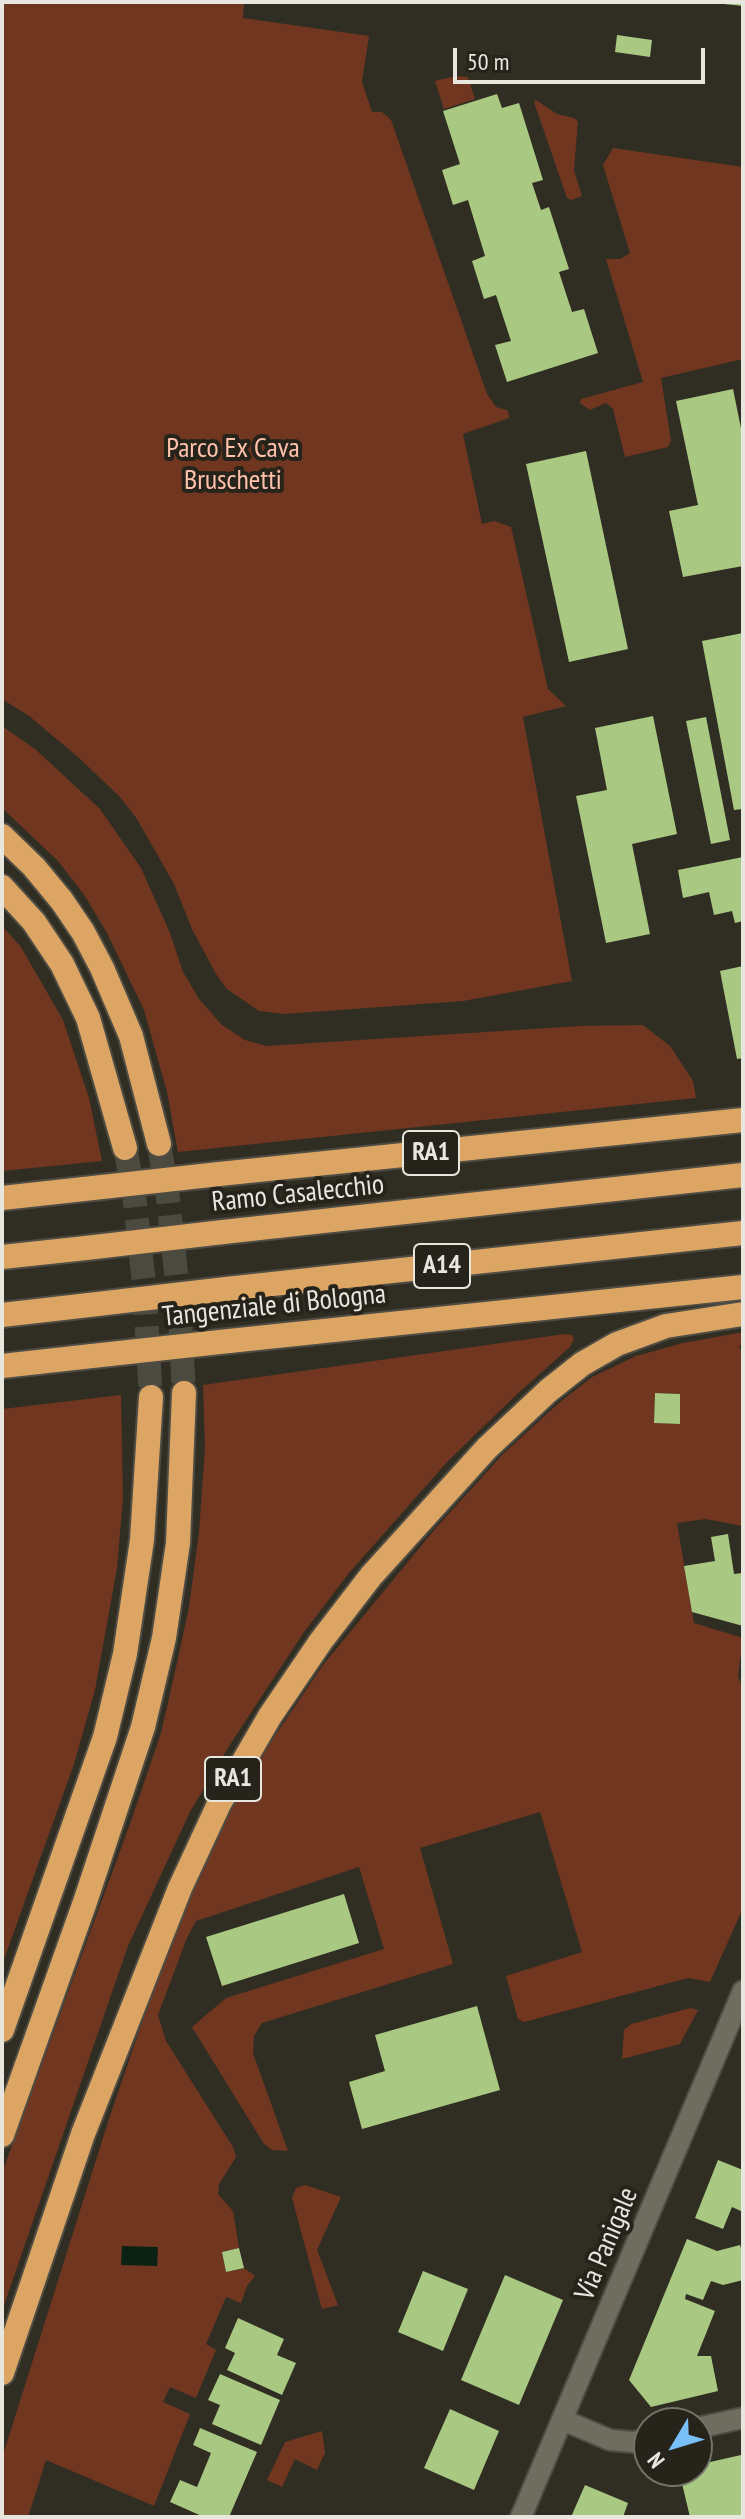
<!DOCTYPE html>
<style>
body{margin:0}
#map{position:relative;width:745px;height:2519px;overflow:hidden;background:#302e23;font-family:"PT Sans Narrow",sans-serif}
canvas{display:block}
.frame{position:absolute;inset:0;border:4px solid #e7e6df;pointer-events:none}
.north{position:absolute;left:633px;top:2407px;width:80px;height:80px;box-sizing:border-box;background:#26241a;border:2px solid #737269;border-radius:50%;rotate:232deg;font-size:22px;font-weight:700;line-height:32px;text-align:center;color:#e7e6df}
.north::after{content:'';display:block;margin:auto;width:28px;height:36px;background:#79bff8;clip-path:polygon(50% 0,100% 100%,50% 72%,0 100%)}
.scale{position:absolute;left:453px;top:48px;width:252px;height:36px;box-sizing:border-box;border:4px solid #e7e6df;border-top:0;padding-left:10px;font-size:24px;line-height:28px;white-space:nowrap;color:#e7e6df;-webkit-text-stroke:6px #26241a;paint-order:stroke}
</style>
<div id="map">
<canvas width="745" height="2519"></canvas>
<div class="frame"></div>
<div class="north">N</div>
<div class="scale">50 m</div>
</div>
<script>
const c = document.querySelector('canvas').getContext('2d');
c.lineJoin = 'round';
function fillPath(path, color) {
  c.fillStyle = color;
  c.fill(path, 'evenodd');
}
function toPath(rows) {
  const path = new Path2D();
  for (const r of rows) {
    path.moveTo(r[0], r[1]);
    for (let i = 2; i < r.length; i += 2) path.lineTo(r[i], r[i + 1]);
  }
  return path;
}
function stroke(path, color, width, dash) {
  c.strokeStyle = color;
  c.lineWidth = width;
  c.lineCap = dash ? 'butt' : 'round';
  c.setLineDash(dash || []);
  c.stroke(path);
}
function write(font, color, halo, rows, align = 'center') {
  c.font = font + ' "PT Sans Narrow",sans-serif';
  c.lineWidth = 8;
  c.setLineDash([]);
  c.textBaseline = 'middle';
  c.strokeStyle = halo;
  c.fillStyle = color;
  for (const [text, x, y, turn = 0] of rows) {
    c.save();
    c.translate(x, y);
    c.rotate((+turn || 0) * Math.PI / 180);
    c.textAlign = isNaN(turn) ? turn : align;
    if (halo) c.strokeText(text, 0, 0);
    c.fillText(text, 0, 0);
    c.restore();
  }
}
fillPath(toPath([
 [2,2,244,2,243,18,369,36,362,82,372,112,382,112,391,120,487,394,496,407,507,410,509,414,509,418,463,434,482,524,494,521,511,527,548,689,566,706,523,717,572,981,463,1001,284,1014,259,1011,227,989,216,974,192,929,174,884,137,819,120,797,78,757,29,716,2,699],
 [456,76,468,77,475,99,444,109,435,81],
 [536,100,557,114,574,118,578,122,574,170,582,196,571,200,567,198,534,102],
 [613,148,743,167,743,359,661,378,671,441,668,447,625,457,613,409,606,403,590,410,580,403,581,399,643,382,606,259,620,259,630,253,603,165],
 [2,726,35,749,100,809,141,868,170,933,183,972,199,999,222,1025,245,1040,266,1046,580,1026,643,1025,670,1046,693,1081,696,1098,178,1152,167,1092,144,1010,107,933,85,896,58,861,2,808],
 [2,926,21,947,63,1020,89,1098,102,1161,2,1171],
 [743,1332,743,1344,739,1346,743,1356,743,1526,706,1519,677,1523,694,1623,743,1638,738,1676,743,1690,743,1908,710,1982,688,1978,524,2022,518,2019,506,1976,582,1952,540,1812,420,1848,453,1964,262,2023,254,2036,253,2053,288,2151,272,2150,264,2144,192,2027,226,1998,384,1949,359,1867,196,1921,187,1938,158,2015,166,2041,233,2147,236,2157,219,2184,218,2194,233,2211,239,2248,222,2252,226,2272,244,2268,255,2276,247,2286,241,2303,226,2297,206,2344,216,2350,196,2398,170,2387,163,2402,190,2414,154,2506,46,2460,28,2517,2,2517,2,2458,108,2122,176,1922,194,1880,233,1804,274,1737,323,1665,435,1529,503,1454,560,1402,592,1377,636,1356,683,1343],
 [655,1393,680,1394,680,1424,654,1423],
 [565,1334,572,1335,574,1339,570,1347,515,1396,448,1461,349,1573,304,1632,229,1746,190,1812,128,1946,2,2311,2,2173,131,1821,161,1733,175,1672,189,1607,199,1532,205,1448,203,1385],
 [121,1395,123,1499,117,1568,95,1690,74,1764,2,1965,2,1409],
 [690,2008,698,2010,680,2044,622,2059,624,2030,631,2024],
 [305,2185,341,2197,317,2250,338,2305,322,2309,292,2198,296,2188],
 [322,2431,325,2453,317,2470,295,2459,282,2487,267,2480,285,2442]
]), '#703620');
fillPath(toPath([
 [122,2246,158,2247,157,2266,121,2265]
]), '#0a2114');
fillPath(toPath([
 [724,2,743,2,743,6,724,4],
 [617,35,652,40,650,57,615,52],
 [497,94,502,108,519,103,543,180,532,183,541,210,549,207,569,269,559,272,572,312,584,309,598,353,507,382,495,345,511,341,496,295,484,299,472,261,485,256,468,200,453,205,442,170,460,164,443,111],
 [733,389,743,438,743,566,683,577,669,511,698,505,676,401],
 [586,451,628,649,569,662,526,464],
 [743,633,743,809,734,810,702,641],
 [653,716,677,834,632,844,650,934,606,943,576,796,607,790,595,728],
 [706,717,730,840,711,844,686,721],
 [743,857,743,921,735,923,732,911,714,915,709,892,683,898,678,870],
 [743,966,743,1058,737,1059,720,971],
 [655,1393,680,1394,680,1424,654,1423],
 [728,1534,734,1574,743,1573,743,1626,692,1612,684,1566,715,1561,711,1537],
 [344,1894,359,1943,222,1986,206,1937],
 [477,2006,500,2090,362,2129,349,2082,385,2071,375,2035],
 [718,2160,743,2170,743,2212,732,2207,723,2229,695,2218],
 [687,2239,717,2251,740,2245,743,2256,743,2280,723,2285,711,2281,703,2300,686,2294,685,2299,715,2311,697,2356,711,2356,718,2391,651,2407,629,2380],
 [239,2248,244,2268,226,2272,222,2252],
 [423,2271,468,2289,443,2351,398,2332],
 [505,2275,563,2300,519,2405,461,2380],
 [238,2318,284,2339,277,2355,296,2363,282,2395,227,2370,235,2353,225,2348],
 [220,2374,280,2400,261,2445,212,2424,220,2405,208,2400],
 [450,2409,499,2431,474,2490,424,2468],
 [200,2428,257,2452,229,2517,204,2517,170,2502,180,2480,197,2487,211,2453,193,2445],
 [741,2455,743,2517,690,2517,679,2471,697,2471,697,2465],
 [585,2485,628,2503,623,2517,571,2517]
]), '#a9c882');
stroke(toPath([
 [159,1144,168,1198,179,1300,184,1393],
 [125,1148,134,1194,144,1283,151,1397]
]), '#4b4a3f', 24, [24, 12]);
const street = toPath([
 [563,2420,610,2440,632,2442,649,2439],
 [697,2428,743,2418],
 [521,2517,743,1991]
]);
const highway = toPath([
 [2,836,34,867,62,901,83,932,102,968,131,1036,159,1144],
 [2,887,34,922,62,964,88,1018,125,1148],
 [219,1174,743,1120],
 [2,1198,84,1189],
 [223,1232,743,1175],
 [2,1257,86,1248],
 [226,1289,743,1233],
 [2,1315,89,1305],
 [229,1341,743,1287],
 [2,1366,92,1356],
 [2,2030,105,1737,125,1654,142,1540,151,1397],
 [2,2135,85,1902,143,1727,164,1638,178,1543,184,1393],
 [2,2373,83,2134,180,1888,219,1804,270,1716,321,1641,371,1576,487,1448,548,1391,582,1364,617,1344,666,1326,743,1314]
]);
stroke(street, '#4e4c43', 24);
stroke(highway, '#4e4c43', 28);
stroke(street, '#6f6c60', 20);
stroke(highway, '#dda564', 24);
const highwayBridge = toPath([
 [84,1189,219,1174],
 [86,1248,223,1232],
 [89,1305,226,1289],
 [92,1356,229,1341]
]);
stroke(highwayBridge, '#4e4c43', 28, []);
stroke(highwayBridge, '#dda564', 24);
for (const [x, y, w] of [
 [431,1153,56],
 [442,1266,56],
 [233,1779,56]
]) {
  const box = new Path2D();
  box.roundRect(x - w / 2, y - 22, w, 44, 6);
  c.fillStyle = '#26241a';
  c.fill(box);
  stroke(box, '#e7e6df', 2);
}
write('bold 26px', '#e7e6df', null, [
 ["RA1",431,1153],
 ["A14",442,1266],
 ["RA1",233,1779]
]);
write('28px', '#ffc1ab', '#26241a', [
 ["Parco Ex Cava",233,449],
 ["Bruschetti",233,481]
]);
write('28px', '#e7e6df', '#26241a', [
 ["Ramo Casalecchio",298,1194,-6],
 ["Tangenziale di Bologna",274,1306,-6],
 ["Via Panigale",607,2244,-67]
]);
</script>
